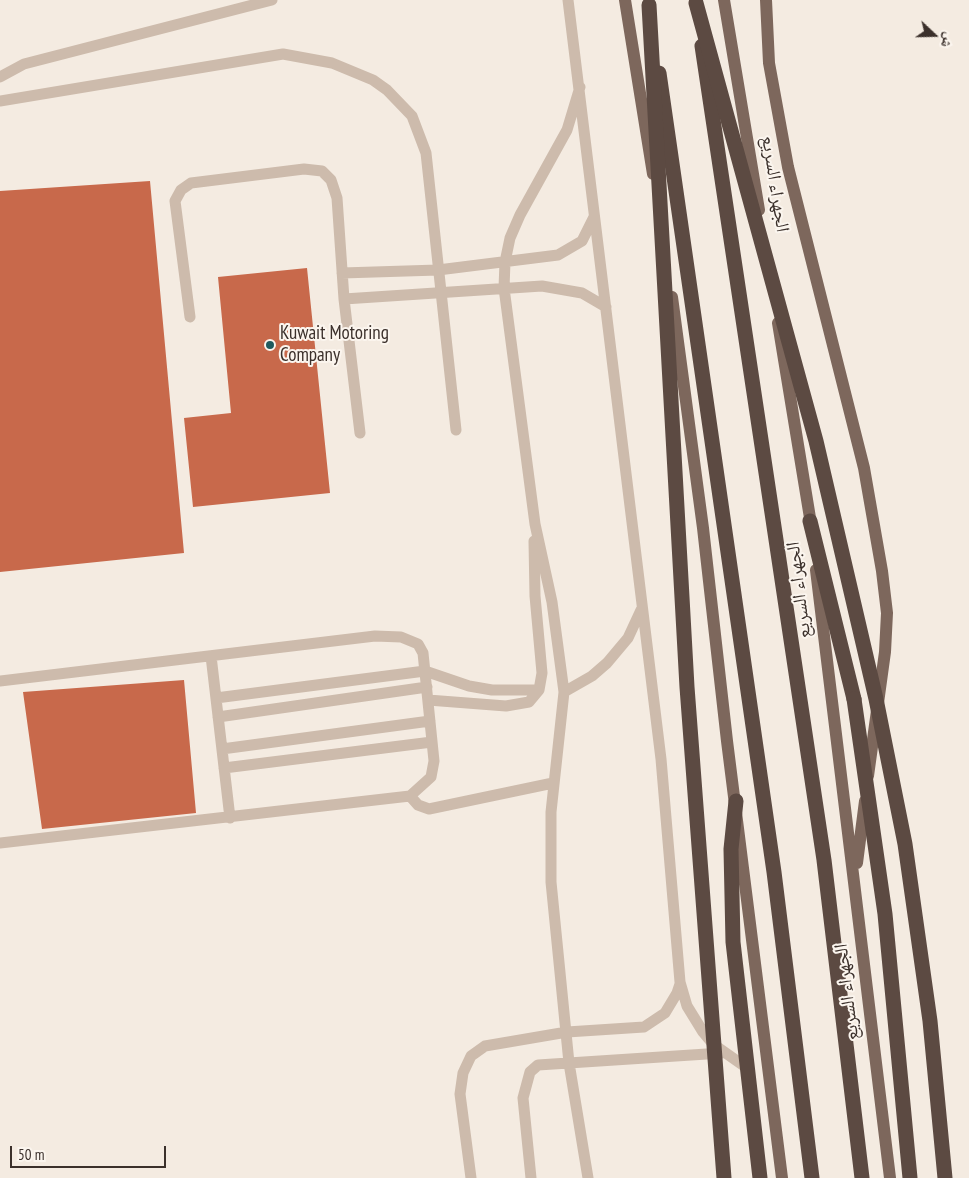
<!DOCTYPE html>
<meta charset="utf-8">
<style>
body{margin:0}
#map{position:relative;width:969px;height:1178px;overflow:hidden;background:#f4ebe1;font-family:"PT Sans Narrow","Noto Naskh Arabic",sans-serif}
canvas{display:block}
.north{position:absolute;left:909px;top:10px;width:50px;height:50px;-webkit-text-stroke:4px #fbf5ee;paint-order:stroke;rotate:111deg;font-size:14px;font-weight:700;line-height:20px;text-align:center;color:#3b302b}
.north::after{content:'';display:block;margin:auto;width:18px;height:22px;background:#3b302b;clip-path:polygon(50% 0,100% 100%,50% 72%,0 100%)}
.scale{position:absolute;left:10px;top:1146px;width:156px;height:22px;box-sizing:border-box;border:2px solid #3b302b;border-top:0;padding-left:6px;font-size:15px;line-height:18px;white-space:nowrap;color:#3b302b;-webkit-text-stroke:4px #fbf5ee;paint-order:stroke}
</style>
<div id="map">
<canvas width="969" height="1178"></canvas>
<div class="north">ش</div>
<div class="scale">50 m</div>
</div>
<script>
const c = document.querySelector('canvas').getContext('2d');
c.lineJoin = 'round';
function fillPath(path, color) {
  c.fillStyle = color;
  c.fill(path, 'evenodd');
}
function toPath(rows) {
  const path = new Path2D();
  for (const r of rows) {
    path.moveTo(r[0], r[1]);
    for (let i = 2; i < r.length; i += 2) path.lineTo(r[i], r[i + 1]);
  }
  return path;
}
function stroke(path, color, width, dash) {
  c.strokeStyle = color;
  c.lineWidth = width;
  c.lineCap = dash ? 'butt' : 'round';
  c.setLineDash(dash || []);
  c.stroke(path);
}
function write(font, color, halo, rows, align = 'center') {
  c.font = font + ' "PT Sans Narrow","Noto Naskh Arabic",sans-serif';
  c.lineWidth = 4;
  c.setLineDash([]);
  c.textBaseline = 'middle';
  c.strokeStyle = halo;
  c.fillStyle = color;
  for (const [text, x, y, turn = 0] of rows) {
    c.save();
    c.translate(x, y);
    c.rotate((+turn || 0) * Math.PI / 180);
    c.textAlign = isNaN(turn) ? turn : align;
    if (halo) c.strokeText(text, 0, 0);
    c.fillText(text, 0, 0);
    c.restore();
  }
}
fillPath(toPath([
 [150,181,184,553,0,572,0,191],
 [307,268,330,493,193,507,184,418,231,413,218,277],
 [184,680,196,813,42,829,23,692]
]), '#c8694b');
stroke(toPath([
 [568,0,661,759,680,982,687,1006,703,1032,713,1044,747,1068],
 [0,77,24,64,272,0],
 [580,87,567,130,520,215,510,238,505,262,504,288,535,524,552,602,564,692,551,812,551,882,569,1063,588,1178],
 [0,101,283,54,332,63,373,80,387,90,412,116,426,153,456,430],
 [342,273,438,270,558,255,582,241,594,217],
 [344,299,542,286,582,293,606,307],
 [190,317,175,201,181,190,191,183,304,169,322,171,331,180,337,198,344,299,360,433],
 [211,656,230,818],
 [0,681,375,636,401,637,418,644,423,653,434,761,431,777,410,796,0,843],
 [564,692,592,676,607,663,628,638,641,610],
 [216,698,425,671,469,686,492,690,539,690],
 [428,700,506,706,529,702,539,690,542,673,535,596,534,541],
 [218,717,427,687],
 [222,749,430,721],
 [224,768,432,742],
 [410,796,418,805,429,809,553,783],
 [471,1178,460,1094,463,1073,471,1056,485,1046,567,1032,644,1027,665,1013,677,993,680,984],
 [531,1178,523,1098,530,1072,538,1065,722,1053]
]), '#cdbbac', 11);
stroke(toPath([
 [625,0,653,174],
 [724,0,759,210],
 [766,0,769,63,788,167,864,468,882,571,887,613,885,652,868,776],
 [672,297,703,528,727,741,782,1178],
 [778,323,812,530],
 [816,570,890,1178],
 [857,863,865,801]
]), '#7d675c', 12);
stroke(toPath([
 [702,46,824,860,862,1178],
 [659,73,774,872,812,1178],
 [810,521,854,699],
 [736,801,731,849,733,942,760,1178]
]), '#5c4a42', 15);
stroke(toPath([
 [696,3,816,441,876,699,905,844,930,1021,945,1178],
 [649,5,687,687,724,1178],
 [854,699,885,914,910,1178]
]), '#5c4a42', 15);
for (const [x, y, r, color] of [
 [270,345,5,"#1f5a5e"]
]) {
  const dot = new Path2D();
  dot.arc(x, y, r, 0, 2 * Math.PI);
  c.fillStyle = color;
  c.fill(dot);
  stroke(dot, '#fbf5ee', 2);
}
write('19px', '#3b302b', '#fbf5ee', [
 ["الجهراء السريع",775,184,81],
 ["الجهراء السريع",799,590,-97],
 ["الجهراء السريع",847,992,-97]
]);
write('19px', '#3b302b', '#fbf5ee', [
 ["Kuwait Motoring",280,334],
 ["Company",280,356]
], 'left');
</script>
